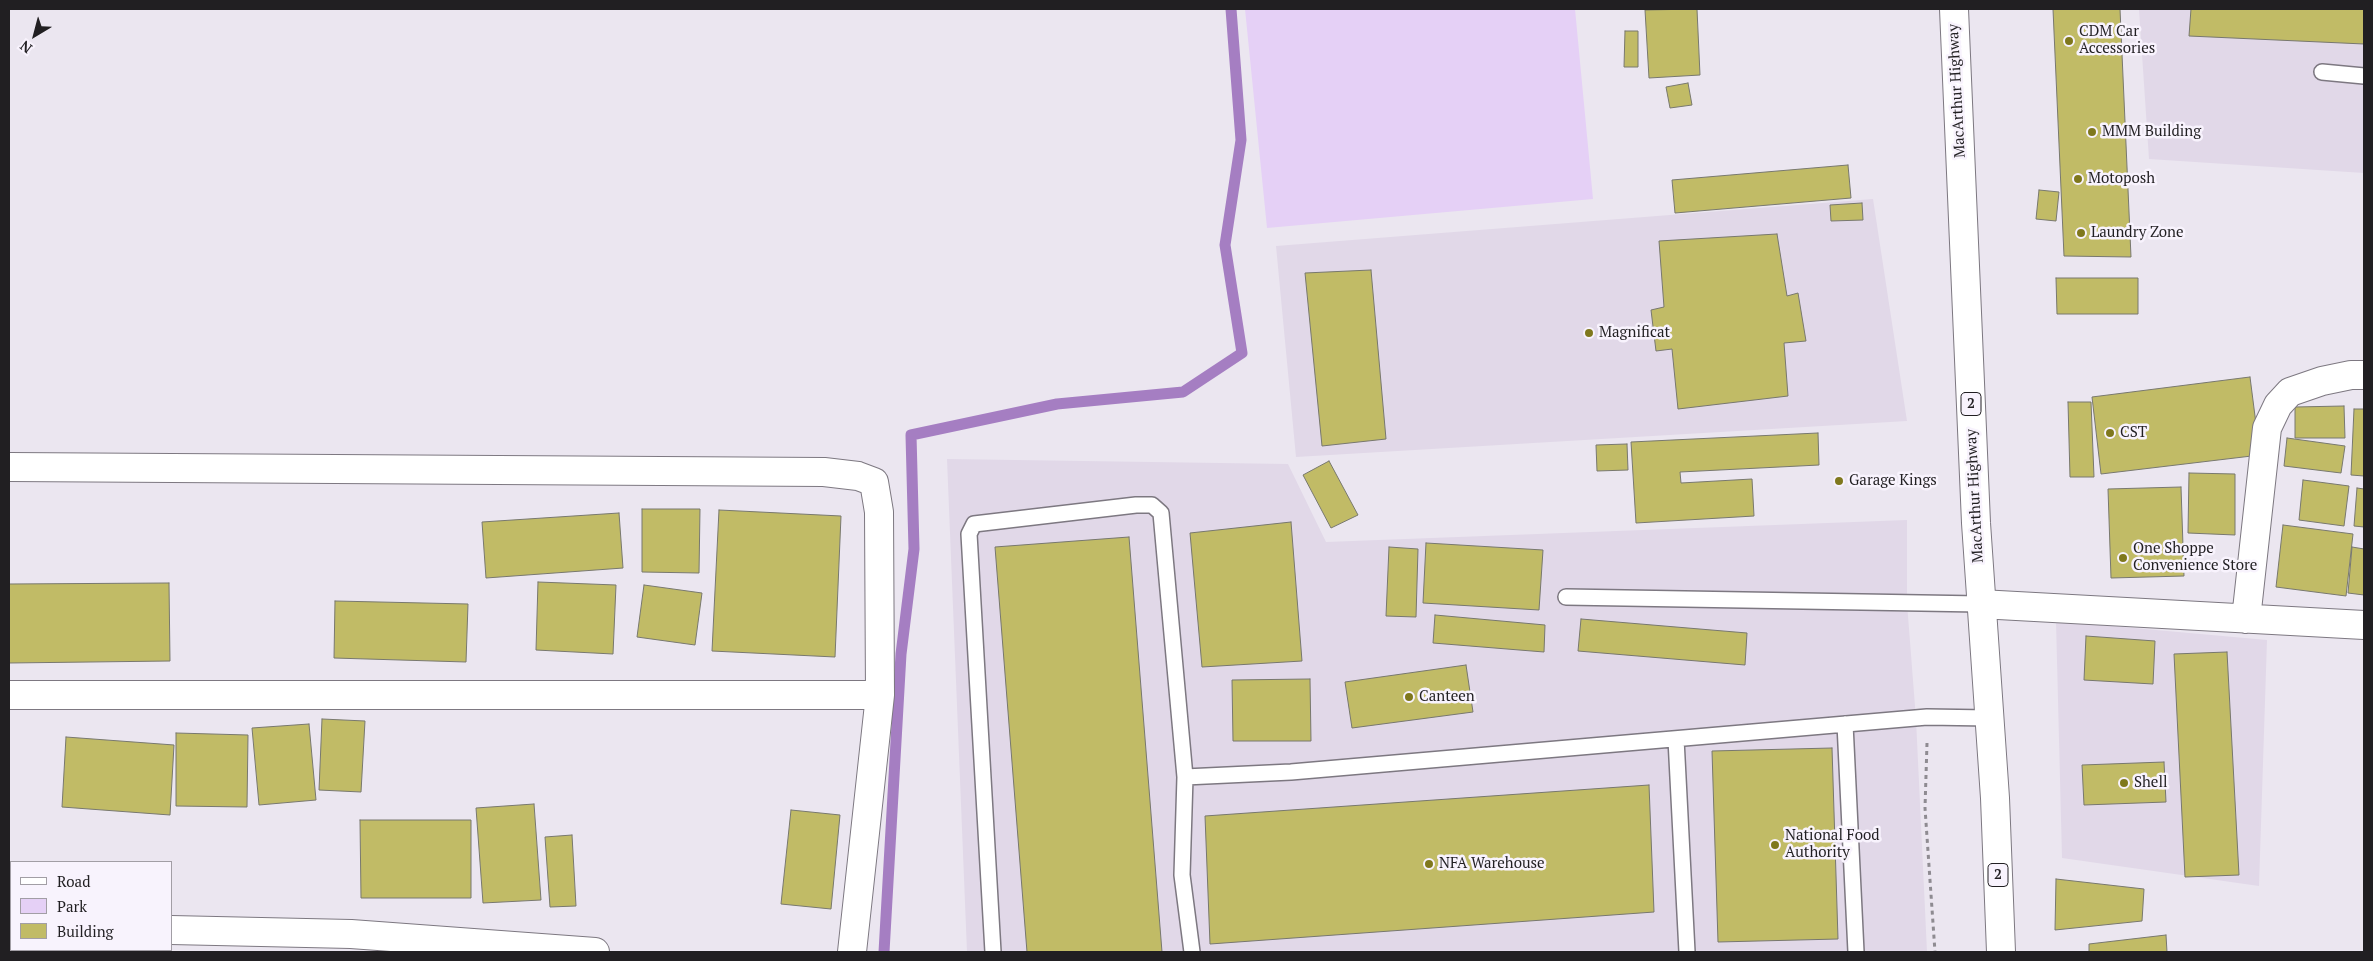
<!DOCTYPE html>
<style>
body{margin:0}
#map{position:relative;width:2373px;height:961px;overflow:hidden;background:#ebe6f0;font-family:"PT Serif",serif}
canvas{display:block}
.frame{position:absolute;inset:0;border:10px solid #211f22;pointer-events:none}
.legend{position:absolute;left:10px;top:861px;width:162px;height:90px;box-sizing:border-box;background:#f8f3fd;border:1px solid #a29ea5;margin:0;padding:6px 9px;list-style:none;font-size:15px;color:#211f22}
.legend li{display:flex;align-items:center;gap:10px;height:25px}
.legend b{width:25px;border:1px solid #a29ea5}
.north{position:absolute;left:10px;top:10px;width:50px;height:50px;-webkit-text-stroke:4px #f8f3fd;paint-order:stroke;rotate:217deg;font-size:14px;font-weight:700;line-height:20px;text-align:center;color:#211f22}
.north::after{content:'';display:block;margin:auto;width:18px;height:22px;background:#211f22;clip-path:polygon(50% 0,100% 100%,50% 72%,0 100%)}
</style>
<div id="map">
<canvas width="2373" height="961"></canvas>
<div class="frame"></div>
<ul class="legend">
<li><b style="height:6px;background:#fff"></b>Road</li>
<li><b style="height:14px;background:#e5d0f6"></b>Park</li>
<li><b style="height:14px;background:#c1bb66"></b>Building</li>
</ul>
<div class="north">N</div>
</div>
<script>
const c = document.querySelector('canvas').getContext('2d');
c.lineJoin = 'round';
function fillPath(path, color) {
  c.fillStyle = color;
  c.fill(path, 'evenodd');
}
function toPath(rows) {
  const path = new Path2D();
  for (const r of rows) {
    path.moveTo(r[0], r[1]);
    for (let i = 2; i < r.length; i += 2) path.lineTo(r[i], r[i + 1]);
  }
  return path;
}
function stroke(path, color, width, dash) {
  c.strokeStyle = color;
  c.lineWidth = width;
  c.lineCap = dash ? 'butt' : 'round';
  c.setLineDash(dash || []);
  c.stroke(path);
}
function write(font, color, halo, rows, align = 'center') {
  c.font = font + ' "PT Serif",serif';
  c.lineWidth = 5;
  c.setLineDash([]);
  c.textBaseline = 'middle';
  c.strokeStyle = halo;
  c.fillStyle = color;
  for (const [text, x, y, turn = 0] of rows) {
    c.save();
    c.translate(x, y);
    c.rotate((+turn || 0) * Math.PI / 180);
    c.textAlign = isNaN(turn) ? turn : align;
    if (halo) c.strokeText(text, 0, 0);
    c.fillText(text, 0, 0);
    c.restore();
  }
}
fillPath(toPath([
 [2139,9,2364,9,2364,173,2149,159],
 [1873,199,1907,421,1296,457,1276,246],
 [947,459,1288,464,1326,542,1907,520,1907,603,1916,719,1927,952,967,952],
 [2056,621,2267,640,2259,886,2062,858]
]), '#e1d8e8');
fillPath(toPath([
 [1245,9,1575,9,1593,199,1267,228]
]), '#e5d0f6');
stroke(toPath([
 [884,952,901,654,914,549,911,435,1057,404,1183,392,1242,353,1225,245,1241,140,1231,9]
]), '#a57ec2', 11);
const building = toPath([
 [1697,9,1700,75,1649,78,1645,10,1697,9],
 [2053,9,2120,9,2131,257,2064,256,2053,9],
 [2191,9,2364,9,2364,44,2189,36,2191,9],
 [1625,31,1638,31,1638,67,1624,67,1625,31],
 [1688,83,1692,105,1670,108,1666,87,1688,83],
 [1848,165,1851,198,1675,213,1672,180,1848,165],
 [2039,190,2059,192,2056,221,2036,219,2039,190],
 [1862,203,1863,220,1831,221,1830,205,1862,203],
 [1777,234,1787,296,1798,293,1806,341,1784,343,1788,396,1678,409,1672,349,1656,351,1651,310,1664,307,1659,241,1777,234],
 [1371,270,1386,439,1322,446,1305,273,1371,270],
 [2056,278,2138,278,2138,314,2057,314,2056,278],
 [2250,377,2260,455,2101,474,2092,397,2250,377],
 [2068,402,2091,402,2094,477,2070,477,2068,402],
 [2344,406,2345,438,2295,438,2295,407,2344,406],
 [2354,409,2364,409,2364,476,2351,475,2354,409],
 [1818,433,1819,465,1680,472,1681,483,1752,479,1754,516,1636,523,1631,442,1818,433],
 [2287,438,2345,446,2341,473,2284,466,2287,438],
 [1627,444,1628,470,1597,471,1596,445,1627,444],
 [1329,461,1358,515,1331,528,1303,475,1329,461],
 [2189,473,2235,474,2235,535,2188,533,2189,473],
 [2303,480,2349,486,2344,526,2299,520,2303,480],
 [2181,487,2184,576,2111,578,2108,489,2181,487],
 [2357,488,2364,489,2364,527,2354,526,2357,488],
 [642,509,700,509,699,573,642,572,642,509],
 [719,510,841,516,835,657,712,651,719,510],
 [619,513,623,568,486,578,482,522,619,513],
 [1291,522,1302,661,1202,667,1190,533,1291,522],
 [2283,525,2353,534,2346,596,2276,587,2283,525],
 [1129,537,1162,952,1027,952,995,547,1129,537],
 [1426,543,1543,550,1539,610,1423,603,1426,543],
 [1389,547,1418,549,1416,617,1386,616,1389,547],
 [2352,547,2364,549,2364,595,2348,593,2352,547],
 [538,582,616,585,613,654,536,650,538,582],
 [169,583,170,661,9,663,9,584,169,583],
 [644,585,702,593,695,645,637,637,644,585],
 [335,601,468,604,466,662,334,658,335,601],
 [1435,615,1545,625,1544,652,1433,643,1435,615],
 [1581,619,1747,633,1745,665,1578,651,1581,619],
 [2086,636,2155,641,2153,684,2084,680,2086,636],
 [2227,652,2239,875,2185,877,2174,654,2227,652],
 [1466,665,1473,712,1352,728,1345,682,1466,665],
 [1310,679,1311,741,1233,741,1232,680,1310,679],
 [322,719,365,721,361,792,319,790,322,719],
 [309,724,316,800,259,805,252,728,309,724],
 [176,733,248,735,247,807,176,806,176,733],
 [66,737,174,745,170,815,62,807,66,737],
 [1832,748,1838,939,1718,942,1712,751,1832,748],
 [2164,762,2166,802,2084,805,2082,765,2164,762],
 [1649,785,1654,912,1210,944,1205,816,1649,785],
 [534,804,541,900,483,903,476,808,534,804],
 [791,810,840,815,831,909,781,904,791,810],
 [360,820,471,820,471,898,361,898,360,820],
 [572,835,576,906,550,907,545,837,572,835],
 [2056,879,2144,889,2142,921,2055,930,2056,879],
 [2166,935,2167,952,2089,952,2089,944,2166,935]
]);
fillPath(building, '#c1bb66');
stroke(building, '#78786e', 1);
const service = toPath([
 [2322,72,2364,76],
 [1566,597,1980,604],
 [1845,724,1856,952],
 [1676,739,1687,952],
 [993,952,969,534,974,524,1136,505,1152,505,1161,513,1185,777],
 [1192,952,1182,875,1185,777,1291,772,1927,717,1989,718]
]);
const minor = toPath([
 [9,467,824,472,858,476,874,482,879,512,880,695,852,952],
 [1980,604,2364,625],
 [2246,619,2267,428,2278,405,2290,392,2322,381,2351,375,2364,375],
 [9,695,880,695],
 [9,927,11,927],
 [171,930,351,934,595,952]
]);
const trunk = toPath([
 [1954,9,1976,523,1995,798,2001,952]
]);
stroke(service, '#7d7881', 18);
stroke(minor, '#7d7881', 30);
stroke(trunk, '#7d7881', 30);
stroke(toPath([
 [1927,743,1925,808,1935,952]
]), '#8e8b91', 3, [4, 4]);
stroke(service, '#fff', 15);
stroke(minor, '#fff', 28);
stroke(trunk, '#fff', 28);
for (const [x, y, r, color] of [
 [2069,41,5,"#7f781d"],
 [2092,132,5,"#7f781d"],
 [2078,179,5,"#7f781d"],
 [2081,233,5,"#7f781d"],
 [1589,333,5,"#7f781d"],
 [2110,433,5,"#7f781d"],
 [1839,481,5,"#7f781d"],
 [2123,558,5,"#7f781d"],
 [1409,697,5,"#7f781d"],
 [2124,783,5,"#7f781d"],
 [1775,845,5,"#7f781d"],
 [1429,864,5,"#7f781d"]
]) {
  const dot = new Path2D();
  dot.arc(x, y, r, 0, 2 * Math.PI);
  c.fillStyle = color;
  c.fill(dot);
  stroke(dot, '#f8f3fd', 2);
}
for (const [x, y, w] of [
 [1971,404,20],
 [1998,875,20]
]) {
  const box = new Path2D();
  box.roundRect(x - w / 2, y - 11.5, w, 23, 4);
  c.fillStyle = '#f8f3fd';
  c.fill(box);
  stroke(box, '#211f22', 1);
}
write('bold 14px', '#211f22', null, [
 ["2",1971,404],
 ["2",1998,875]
]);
write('15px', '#211f22', '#f8f3fd', [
 ["CDM Car",2079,32],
 ["Accessories",2079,49],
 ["MMM Building",2102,132],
 ["Motoposh",2088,179],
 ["Laundry Zone",2091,233],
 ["Magnificat",1599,333],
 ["CST",2120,433],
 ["Garage Kings",1849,481],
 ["One Shoppe",2133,549],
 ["Convenience Store",2133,566],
 ["Canteen",1419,697],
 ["Shell",2134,783],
 ["National Food",1785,836],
 ["Authority",1785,853],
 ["NFA Warehouse",1439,864]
], 'left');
write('15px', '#211f22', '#f8f3fd', [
 ["MacArthur Highway",1957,91,-93],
 ["MacArthur Highway",1975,496,-93]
]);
</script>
